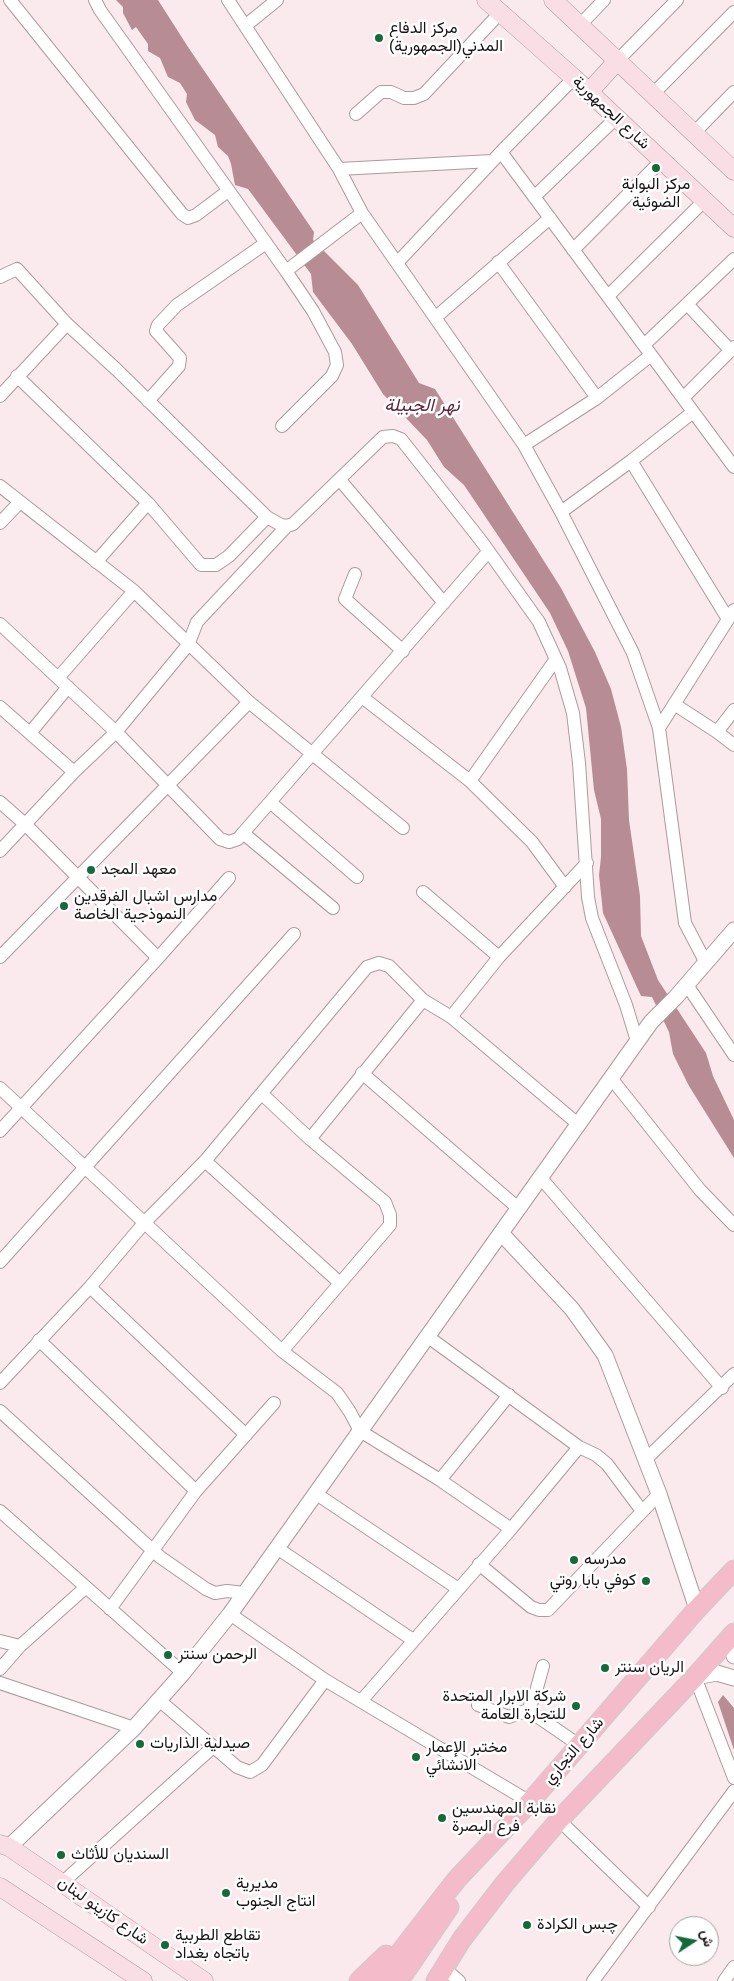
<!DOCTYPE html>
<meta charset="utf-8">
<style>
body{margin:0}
#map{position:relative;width:734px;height:1981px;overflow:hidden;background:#faeaed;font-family:Helvetica,Vazirmatn,sans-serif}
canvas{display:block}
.north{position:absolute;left:669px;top:1916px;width:50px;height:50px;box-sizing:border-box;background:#fff;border:1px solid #a3a1a1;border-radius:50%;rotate:79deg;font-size:14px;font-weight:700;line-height:20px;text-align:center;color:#181314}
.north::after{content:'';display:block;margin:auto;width:18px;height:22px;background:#156a3c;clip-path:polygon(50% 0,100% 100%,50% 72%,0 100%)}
</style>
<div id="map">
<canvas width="734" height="1981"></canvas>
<div class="north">ش</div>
</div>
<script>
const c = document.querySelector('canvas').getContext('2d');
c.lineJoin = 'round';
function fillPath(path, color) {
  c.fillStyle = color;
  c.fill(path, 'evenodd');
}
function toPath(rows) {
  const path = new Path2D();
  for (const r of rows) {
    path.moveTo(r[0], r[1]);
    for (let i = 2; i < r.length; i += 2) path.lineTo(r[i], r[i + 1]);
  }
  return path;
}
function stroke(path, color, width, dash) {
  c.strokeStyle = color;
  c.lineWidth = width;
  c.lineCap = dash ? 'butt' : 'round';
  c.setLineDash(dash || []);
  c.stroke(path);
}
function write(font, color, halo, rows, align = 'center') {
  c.font = font + ' Helvetica,Vazirmatn,sans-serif';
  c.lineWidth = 5;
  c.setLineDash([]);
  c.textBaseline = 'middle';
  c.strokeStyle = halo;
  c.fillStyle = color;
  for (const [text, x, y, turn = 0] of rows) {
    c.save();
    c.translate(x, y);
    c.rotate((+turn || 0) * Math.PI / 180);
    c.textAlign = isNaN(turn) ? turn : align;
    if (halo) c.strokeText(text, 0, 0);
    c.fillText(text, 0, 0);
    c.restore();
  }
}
fillPath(toPath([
 [116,0,158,0,188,47,314,232,313,240,358,285,419,383,435,389,561,588,595,652,611,689,621,727,627,769,629,820,640,896,641,936,658,980,706,1053,713,1076,734,1120,734,1158,689,1086,673,1054,669,1032,652,997,641,996,603,913,599,875,601,857,601,819,594,790,586,708,568,651,550,613,464,485,444,467,427,440,383,394,352,344,313,292,311,274,248,189,235,185,231,164,228,156,218,147,215,135,195,120,186,102,187,94,180,83,168,77,160,58,148,51,148,44,136,27,132,30,123,13,123,7],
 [723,1695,734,1708,734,1750,718,1702]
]), '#b78c95');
const minor = toPath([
 [10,0,182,214,188,218,196,215,228,191],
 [95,0,100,10,286,271,313,311,335,352,337,365,332,376,282,426],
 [228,0,339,169,362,213,524,445,561,512,633,653,659,728,685,923,706,963],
 [580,25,604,0],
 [245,26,277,0],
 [618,60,677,0],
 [653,94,734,12],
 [356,114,381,92,391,92,404,98,414,98,424,94,500,13],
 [693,134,734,92],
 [501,152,734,467],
 [339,169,492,161],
 [534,197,616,118],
 [573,250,662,160],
 [498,262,597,398],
 [397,263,501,152,574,78],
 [286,271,362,213],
 [0,277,17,269,67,324,117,370,267,517,281,525,287,526,293,524,383,437,393,436,401,439,482,542,539,622,560,668,573,713,579,763,588,897,592,918,626,1005,637,1041],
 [608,296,705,200],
 [687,304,731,351],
 [436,317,550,218],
 [644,345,734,259],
 [17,376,148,503,201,565,216,565,229,556,267,517],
 [0,396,67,324],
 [683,398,734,347],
 [148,401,179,366,180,358,156,331,158,325,177,305,266,243],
 [524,445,597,398,651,355],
 [631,461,728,619],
 [340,480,444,603],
 [0,486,134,591,249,702,403,828],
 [561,512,631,461,693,412],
 [0,523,20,502],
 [96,562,148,503],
 [355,574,345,599,403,651],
 [0,624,116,732,220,839,229,842,238,839,243,833,488,552],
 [58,678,134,591],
 [362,697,470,781,532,842,565,887],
 [674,704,717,732,734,745],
 [0,707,74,772],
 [659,728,734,610],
 [717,732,734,710],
 [30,733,68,687],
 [470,781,556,659],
 [0,802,26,825,158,958],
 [270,802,357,877],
 [243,833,333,908],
 [0,851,74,772,116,732,188,645,197,622,287,526],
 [423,892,499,957],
 [0,957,249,702],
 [687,985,734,1055],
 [451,1017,499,957,587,863],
 [362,1073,518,1208],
 [611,1078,700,1190,734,1225],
 [0,1088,282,1351,337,1393,350,1412,360,1431,440,1480,511,1529],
 [262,1094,310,1139,385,1202,390,1215,390,1225,282,1351],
 [0,1131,158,958,229,878],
 [310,1139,423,1000],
 [205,1161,340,1283],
 [540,1177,722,1388],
 [0,1262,294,934],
 [90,1287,246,1435],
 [427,1336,579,1447,596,1455,607,1464,642,1511],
 [39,1340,196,1491],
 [0,1383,90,1287,145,1222,205,1161,367,967,379,963,389,966,423,1000,451,1017,578,1124],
 [0,1411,160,1557,206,1589,215,1593,227,1591,244,1593],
 [645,1460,734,1374],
 [440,1480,509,1395],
 [315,1493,457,1588],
 [0,1511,183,1673],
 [277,1548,413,1640],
 [479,1564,531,1607,539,1610,548,1610,659,1494],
 [110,1609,196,1491,274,1403],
 [230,1614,325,1680,530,1802],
 [0,1641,20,1646],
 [0,1669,20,1646,85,1588],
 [695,1677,734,1778],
 [0,1683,134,1728],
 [159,1700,237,1767,250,1772,262,1765,325,1680],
 [362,1700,511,1529,579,1447],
 [478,1705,509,1717,528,1710,535,1695,543,1666],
 [528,1710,579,1745],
 [559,1820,649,1907],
 [62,1883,213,1747],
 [444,1968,459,1981],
 [593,1981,734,1791],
 [724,1981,734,1967]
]);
const tertiary = toPath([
 [501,1233,572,1309,605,1355,659,1494,697,1609],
 [734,1653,734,1656],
 [695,1677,717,1673,734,1678],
 [9,1847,134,1728,183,1673,230,1614,651,1022,676,997,734,930]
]);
const secondary = toPath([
 [486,0,574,78,734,228],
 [553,0,734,171],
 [588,93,618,60],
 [0,1844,9,1847,62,1883,204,1981],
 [0,1887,143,1981]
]);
const primary = toPath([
 [359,1981,386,1955],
 [378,1981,457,1879,530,1802,697,1609,734,1570],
 [399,1981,449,1907],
 [436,1981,462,1939,505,1883,559,1820,695,1677,734,1633]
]);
stroke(minor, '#ab9b9e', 14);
stroke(tertiary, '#ab9b9e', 17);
stroke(secondary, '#ab9b9e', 19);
stroke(primary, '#cccbcb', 21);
stroke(minor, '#fff', 12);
stroke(tertiary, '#fff', 15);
stroke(secondary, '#f9dee5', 18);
stroke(primary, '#f4bcca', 19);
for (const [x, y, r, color] of [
 [379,38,5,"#156a3c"],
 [656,168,5,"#156a3c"],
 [91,870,5,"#156a3c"],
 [64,906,5,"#156a3c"],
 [574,1560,5,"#156a3c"],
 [646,1581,5,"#156a3c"],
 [168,1655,5,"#156a3c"],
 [605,1668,5,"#156a3c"],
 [576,1706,5,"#156a3c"],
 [140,1744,5,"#156a3c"],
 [416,1757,5,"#156a3c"],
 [442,1818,5,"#156a3c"],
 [61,1855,5,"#156a3c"],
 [226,1893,5,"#156a3c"],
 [527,1925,5,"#156a3c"],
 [165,1945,5,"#156a3c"]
]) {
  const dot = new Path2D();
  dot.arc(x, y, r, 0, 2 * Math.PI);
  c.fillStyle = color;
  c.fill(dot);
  stroke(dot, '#fff', 2);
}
write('16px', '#181314', '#fff', [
 ["مركز الدفاع",389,29],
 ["المدني(الجمهورية)",389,47],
 ["مركز البوابة",656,185,"center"],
 ["الضوئية",656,203,"center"],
 ["معهد المجد",101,870],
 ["مدارس اشبال الفرقدين",74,897],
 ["النموذجية الخاصة",74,915],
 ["مدرسه",584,1560],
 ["كوفي بابا روتي",636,1581,"right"],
 ["الرحمن سنتر",178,1655],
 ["الريان سنتر",615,1668],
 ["شركة الابرار المتحدة",566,1697,"right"],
 ["للتجارة العامة",566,1715,"right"],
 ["صيدلية الذاريات",150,1744],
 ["مختبر الإعمار",426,1748],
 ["الانشائي",426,1766],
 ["نقابة المهندسين",452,1809],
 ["فرع البصرة",452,1827],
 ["السنديان للأثاث",71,1855],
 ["مديرية",236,1884],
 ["انتاج الجنوب",236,1902],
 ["چبس الكرادة",537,1925],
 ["تقاطع الطربية",175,1936],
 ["باتجاه بغداد",175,1954]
], 'left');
write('16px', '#181314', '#fff', [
 ["شارع الجمهورية",611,113,43],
 ["شارع التجاري",574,1751,-49],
 ["شارع كازينو لبنان",103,1911,35]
]);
write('italic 18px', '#5e2637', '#fff', [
 ["نهر الجبيلة",422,406]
]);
</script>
